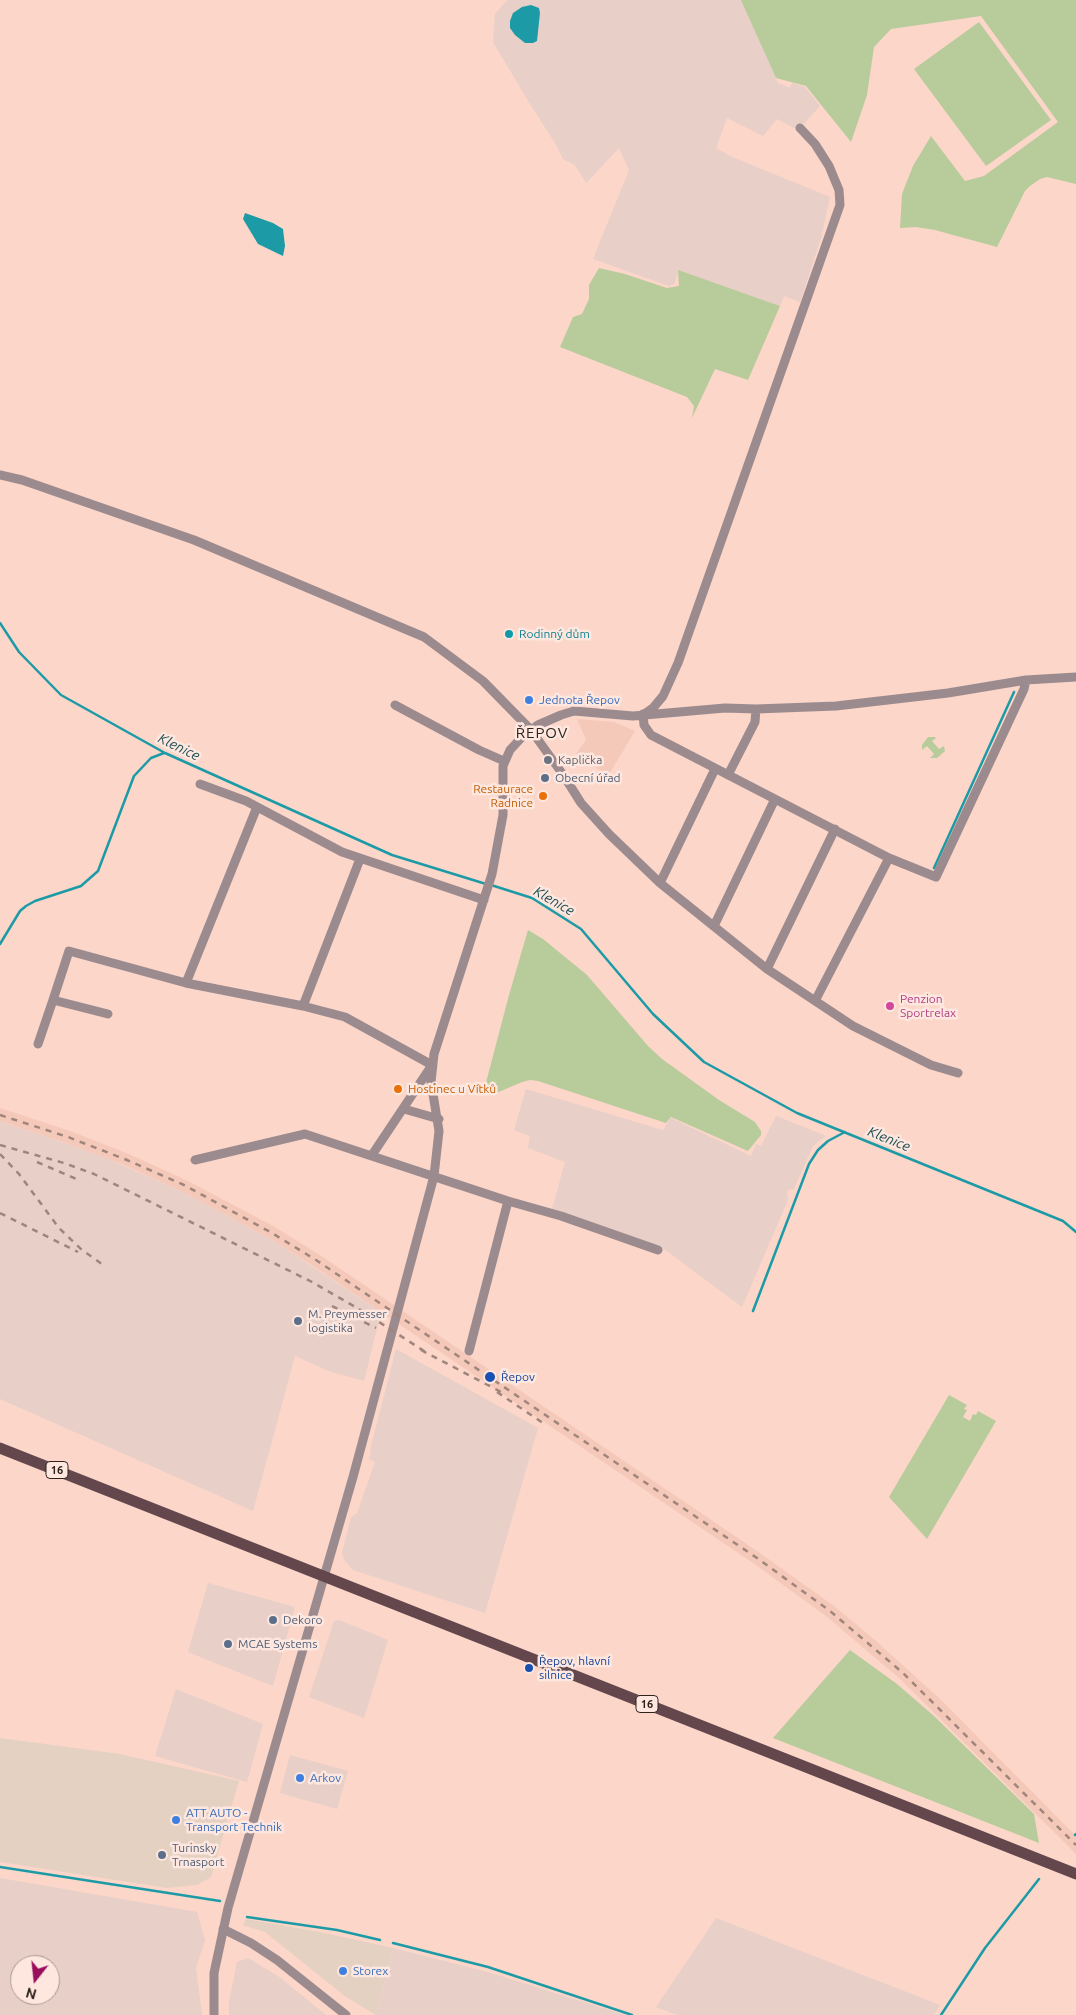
<!DOCTYPE html>
<meta charset="utf-8">
<style>
body{margin:0}
#map{position:relative;width:1076px;height:2015px;overflow:hidden;background:#fbd6c9;font-family:Ubuntu,sans-serif}
canvas{display:block}
.north{position:absolute;left:10px;top:1955px;width:50px;height:50px;box-sizing:border-box;background:#fde7df;border:1px solid #ab9891;border-radius:50%;rotate:196deg;font-size:14px;font-weight:700;line-height:20px;text-align:center;color:#2f221d}
.north::after{content:'';display:block;margin:auto;width:18px;height:22px;background:#9a0c5e;clip-path:polygon(50% 0,100% 100%,50% 72%,0 100%)}
</style>
<div id="map">
<canvas width="1076" height="2015"></canvas>
<div class="north">N</div>
</div>
<script>
const c = document.querySelector('canvas').getContext('2d');
c.lineJoin = 'round';
function fillPath(path, color) {
  c.fillStyle = color;
  c.fill(path, 'evenodd');
}
function toPath(rows) {
  const path = new Path2D();
  for (const r of rows) {
    path.moveTo(r[0], r[1]);
    for (let i = 2; i < r.length; i += 2) path.lineTo(r[i], r[i + 1]);
  }
  return path;
}
function stroke(path, color, width, dash) {
  c.strokeStyle = color;
  c.lineWidth = width;
  c.lineCap = dash ? 'butt' : 'round';
  c.setLineDash(dash || []);
  c.stroke(path);
}
function write(font, color, halo, rows, align = 'center') {
  c.font = font + ' Ubuntu,sans-serif';
  c.lineWidth = 5;
  c.setLineDash([]);
  c.textBaseline = 'middle';
  c.strokeStyle = halo;
  c.fillStyle = color;
  for (const [text, x, y, turn = 0] of rows) {
    c.save();
    c.translate(x, y);
    c.rotate((+turn || 0) * Math.PI / 180);
    c.textAlign = isNaN(turn) ? turn : align;
    if (halo) c.strokeText(text, 0, 0);
    c.fillText(text, 0, 0);
    c.restore();
  }
}
fillPath(toPath([
 [0,1738,120,1754,239,1781,211,1877,197,1885,167,1888,0,1862],
 [246,1919,320,1932,393,1948,376,2015,346,1997,265,1932,243,1925]
]), '#e5d1c2');
fillPath(toPath([
 [507,0,742,0,778,83,790,88,792,83,805,87,820,106,798,130,777,119,763,136,727,118,716,148,732,157,830,197,821,238,800,302,784,296,780,306,679,271,674,284,669,286,593,259,629,170,619,148,586,183,575,165,563,159,555,143,530,104,493,42,495,14],
 [526,1089,663,1130,671,1118,751,1156,756,1144,761,1146,776,1116,826,1136,813,1146,794,1189,787,1190,788,1200,742,1307,664,1249,552,1209,565,1162,528,1148,530,1136,514,1130],
 [0,1121,97,1154,181,1191,269,1238,381,1312,364,1381,331,1372,295,1356,253,1511,0,1399],
 [396,1349,538,1428,485,1613,353,1570,345,1561,342,1553,351,1517,357,1513,375,1462,369,1459,371,1451,370,1450],
 [208,1583,295,1607,273,1686,188,1652],
 [339,1620,388,1640,364,1718,309,1697,334,1621],
 [176,1689,263,1724,247,1782,155,1756],
 [290,1755,348,1771,337,1809,280,1793],
 [0,1878,197,1912,205,1940,196,1968,202,2015,0,2015],
 [20,1965,50,1965,50,1995,20,1995],
 [716,1918,940,2005,934,2015,677,2015,656,2007],
 [393,1948,488,1972,625,2015,376,2015],
 [248,1958,278,1976,326,2015,229,2015,229,2002,237,1962]
]), '#e8cfc8');
fillPath(toPath([
 [577,719,614,722,635,731,608,776,576,754,586,740],
 [0,1108,70,1131,129,1154,186,1180,275,1227,320,1255,760,1553,834,1606,875,1640,940,1699,1076,1836,1076,1854,899,1678,826,1616,753,1563,313,1266,269,1238,181,1191,124,1165,66,1143,0,1121]
]), '#f5c9ba');
fillPath(toPath([
 [741,0,1076,0,1076,184,1047,177,1040,179,1030,186,1025,191,997,247,935,230,916,227,900,228,902,194,913,166,931,136,965,181,984,176,1058,122,981,16,891,29,874,47,867,95,851,142,806,86,776,78],
 [979,22,1051,120,986,166,914,69],
 [599,268,625,274,667,288,679,286,678,270,780,306,748,380,715,369,692,418,694,406,687,397,560,347,573,317,582,314,589,299,589,285],
 [928,737,935,737,936,738,932,741,939,749,944,746,945,751,937,758,930,758,934,754,927,746,922,750,922,745],
 [528,930,543,939,587,975,648,1046,662,1059,719,1100,755,1122,761,1131,761,1135,748,1151,671,1117,666,1123,538,1081,530,1080,522,1082,494,1094,483,1094,509,995],
 [949,1395,967,1405,964,1409,967,1410,963,1417,970,1421,973,1414,976,1415,978,1411,996,1421,927,1539,889,1497],
 [850,1650,897,1684,934,1716,1034,1814,1039,1843,773,1738]
]), '#b8cb9b');
fillPath(toPath([
 [531,5,539,8,540,13,537,41,533,43,525,43,515,35,510,28,510,21,513,13,522,7],
 [245,213,273,223,283,229,285,246,283,256,258,244,243,219]
]), '#1c9ba7');
stroke(toPath([
 [0,623,19,652,61,695,165,753,392,855,486,884],
 [934,868,1014,692],
 [491,885,532,898,581,929,653,1014,704,1062,797,1113,1063,1221,1076,1232],
 [0,944,20,911,26,906,35,901,81,886,98,871,134,776,151,758,164,753],
 [753,1311,809,1164,818,1150,828,1141,845,1132],
 [1075,1835,1076,1834],
 [0,1867,220,1901],
 [247,1917,337,1930,380,1940],
 [393,1943,488,1967,632,2015],
 [941,2015,985,1948,1039,1879]
]), '#1c9ba7', 2.5);
stroke(toPath([
 [0,475,22,480,194,540,424,637,483,681,531,730,564,776,581,803,609,834,660,883,767,969,853,1026,931,1065,958,1073],
 [395,705,479,750,504,761],
 [646,713,653,708,663,696,678,663,840,205,839,190,829,166,815,144,800,128],
 [643,714,644,725,651,735,889,858,936,877,1024,689,1026,680],
 [728,775,755,722,756,709],
 [200,784,246,801,342,852,484,900],
 [660,883,715,769],
 [714,926,775,799],
 [767,969,835,829],
 [186,983,257,807],
 [53,1000,69,951,186,983,303,1006,345,1017,432,1065,372,1155],
 [815,1001,889,858],
 [303,1006,360,859],
 [38,1044,53,1000,108,1014],
 [404,1109,439,1119],
 [195,1160,305,1134,508,1201,561,1216,658,1250],
 [469,1351,508,1201],
 [223,1929,251,1943,277,1960,346,2015],
 [214,2015,214,1973,228,1908,353,1477,434,1176,439,1131,431,1082,434,1054,492,874,503,815,503,766,510,750,523,736,538,725,561,715,574,711,633,716,725,708,756,709,836,706,948,693,1026,680,1076,677]
]), '#9c8b8e', 9);
stroke(toPath([
 [0,1448,1076,1874]
]), '#63474d', 11);
stroke(toPath([
 [0,1115,68,1137,127,1160,184,1185,272,1233,316,1260,757,1558,830,1611,903,1673,1076,1845],
 [0,1145,64,1163,94,1174,312,1282,359,1309,427,1353],
 [0,1154,19,1174,59,1228,82,1250,102,1264],
 [37,1162,81,1181],
 [0,1213,78,1252],
 [332,1306,376,1328],
 [421,1350,503,1393],
 [497,1392,543,1423]
]), '#9f857b', 2.5, [6, 6]);
for (const [x, y, r, color] of [
 [509,634,5,"#0f9aa8"],
 [529,700,5,"#3f7fe0"],
 [548,760,5,"#6b7280"],
 [545,778,5,"#5c6f8a"],
 [543,796,5,"#e8710a"],
 [890,1006,5,"#d1479c"],
 [398,1089,5,"#e8710a"],
 [298,1321,5,"#5c6f8a"],
 [490,1377,6,"#1a4fb4"],
 [273,1620,5,"#5c6f8a"],
 [228,1644,5,"#5c6f8a"],
 [529,1668,5,"#1a4fb4"],
 [300,1778,5,"#3f7fe0"],
 [176,1820,5,"#3f7fe0"],
 [162,1855,5,"#5c6f8a"],
 [343,1971,5,"#3f7fe0"]
]) {
  const dot = new Path2D();
  dot.arc(x, y, r, 0, 2 * Math.PI);
  c.fillStyle = color;
  c.fill(dot);
  stroke(dot, '#fde7df', 2);
}
for (const [x, y, w] of [
 [57,1470,22],
 [647,1704,22]
]) {
  const box = new Path2D();
  box.roundRect(x - w / 2, y - 8.5, w, 17, 4);
  c.fillStyle = '#fde7df';
  c.fill(box);
  stroke(box, '#2f221d', 1);
}
write('bold 11px', '#2f221d', null, [
 ["16",57,1470],
 ["16",647,1704]
]);
write('12px', '#0d838f', '#fde7df', [
 ["Rodinný dům",519,634]
], 'left');
write('12px', '#366cbe', '#fde7df', [
 ["Jednota Řepov",539,700],
 ["Arkov",310,1778],
 ["ATT AUTO -",186,1813],
 ["Transport Technik",186,1827],
 ["Storex",353,1971]
], 'left');
write('12px', '#5b616d', '#fde7df', [
 ["Kaplička",558,760]
], 'left');
write('12px', '#4e5e75', '#fde7df', [
 ["Obecní úřad",555,778],
 ["M. Preymesser",308,1314],
 ["logistika",308,1328],
 ["Dekoro",283,1620],
 ["MCAE Systems",238,1644],
 ["Turinsky",172,1848],
 ["Trnasport",172,1862]
], 'left');
write('12px', '#c56008', '#fde7df', [
 ["Restaurace",533,789],
 ["Radnice",533,803],
 ["Hostinec u Vítků",408,1089,"left"]
], 'right');
write('12px', '#b23c85', '#fde7df', [
 ["Penzion",900,999],
 ["Sportrelax",900,1013]
], 'left');
write('12px', '#164399', '#fde7df', [
 ["Řepov",501,1377],
 ["Řepov, hlavní",539,1661],
 ["silnice",539,1675]
], 'left');
write('italic 14px', '#1c4d52', '#fde7df', [
 ["Klenice",179,747,26],
 ["Klenice",554,901,30],
 ["Klenice",889,1139,22]
]);
c.letterSpacing = '1px';
write('15px', '#2f221d', '#fde7df', [
 ["ŘEPOV",542,733]
]);
c.letterSpacing = '0px';
</script>
